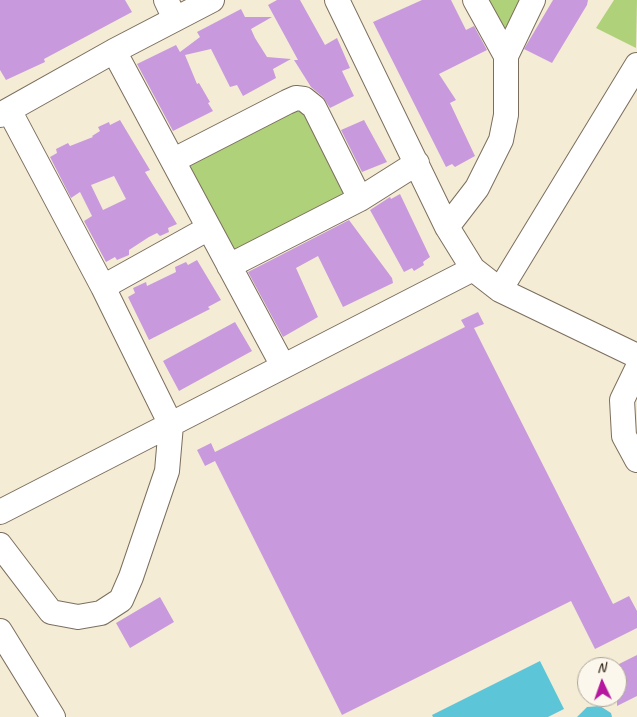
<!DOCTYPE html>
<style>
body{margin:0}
#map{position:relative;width:637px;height:717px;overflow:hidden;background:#f5ecd6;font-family:Caveat,sans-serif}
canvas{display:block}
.north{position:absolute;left:577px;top:657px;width:50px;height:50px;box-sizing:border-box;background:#fbf7ec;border:1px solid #aea59a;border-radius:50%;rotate:357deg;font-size:14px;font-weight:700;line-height:20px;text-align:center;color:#3b2a1e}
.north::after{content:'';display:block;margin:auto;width:18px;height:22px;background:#b5179e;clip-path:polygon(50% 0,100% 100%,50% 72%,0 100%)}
</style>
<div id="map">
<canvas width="637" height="717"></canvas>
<div class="north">N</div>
</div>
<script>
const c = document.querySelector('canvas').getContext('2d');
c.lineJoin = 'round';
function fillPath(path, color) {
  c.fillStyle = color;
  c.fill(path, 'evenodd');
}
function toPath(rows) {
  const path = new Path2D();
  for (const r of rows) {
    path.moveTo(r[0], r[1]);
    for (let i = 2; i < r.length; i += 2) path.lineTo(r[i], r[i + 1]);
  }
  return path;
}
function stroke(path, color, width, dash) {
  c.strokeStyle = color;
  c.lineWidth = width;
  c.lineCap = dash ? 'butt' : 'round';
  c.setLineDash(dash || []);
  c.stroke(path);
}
fillPath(toPath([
 [487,0,536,0,512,49],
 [614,0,637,0,636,48,596,28],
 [304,101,356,198,234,259,183,159]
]), '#afd179');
fillPath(toPath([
 [540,661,564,709,548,717,433,717,432,715],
 [600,706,611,713,612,717,577,717,587,707]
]), '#5cc5d8');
fillPath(toPath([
 [0,0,125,0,132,12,44,59,45,62,6,80,0,70],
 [277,0,300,0,325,45,337,38,350,68,342,71,354,96,330,108,323,97,311,87,294,60,298,60,268,5],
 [422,0,451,0,466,30,474,26,487,50,439,74,456,100,450,103,475,156,455,167,452,164,446,167,373,22],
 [553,0,588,0,587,5,552,63,524,49],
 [241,9,245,17,272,17,251,29,255,38,267,57,291,59,273,69,276,78,243,96,237,85,230,87,211,49,185,55,197,84,199,83,210,102,208,103,213,111,173,131,137,64,176,45,180,52,200,37,197,32],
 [120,120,150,170,145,172,177,224,168,228,169,232,160,236,157,233,149,237,129,250,129,255,117,260,115,257,106,262,84,221,92,216,80,192,71,198,50,157,57,153,56,149,68,143,70,146,93,137,92,136,100,131,98,127,109,122,110,125],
 [114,176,126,199,103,210,91,185],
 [364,120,387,162,362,172,341,130],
 [400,194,430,257,423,262,424,265,414,271,412,268,404,272,370,210,390,197,391,199],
 [349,220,392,278,393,283,343,307,318,256,296,268,318,317,283,337,248,272],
 [197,260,221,300,208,307,210,309,149,340,128,297,135,293,133,288,146,282,147,286,176,272,175,267,186,262,188,265],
 [478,312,484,324,474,328,613,604,629,596,637,611,637,628,595,649,571,601,342,715,215,461,205,466,197,450,211,443,215,452,465,327,461,320],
 [235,322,252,351,179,391,163,361],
 [160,597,174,622,130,648,116,623],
 [637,655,637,696,617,706,617,665]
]), '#c89add');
const minor = toPath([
 [166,0,175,19],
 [337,0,447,227,473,269,500,290,637,356],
 [475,0,506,56],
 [114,51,283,366],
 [0,115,114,51,212,0],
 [174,160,287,102,296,98,304,99,314,107,360,199],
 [447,227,477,188,501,140,506,115,506,56,533,0],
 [229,266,360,199,417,163],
 [103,287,209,228],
 [500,290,637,65],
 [637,369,622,400,624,436,637,460],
 [0,512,473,269],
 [0,545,51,612,78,617,101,613,121,600,131,577,167,471,171,425,103,287,9,110],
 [0,631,53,717]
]);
stroke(minor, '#7c6e5e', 26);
stroke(minor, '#fff', 24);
</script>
